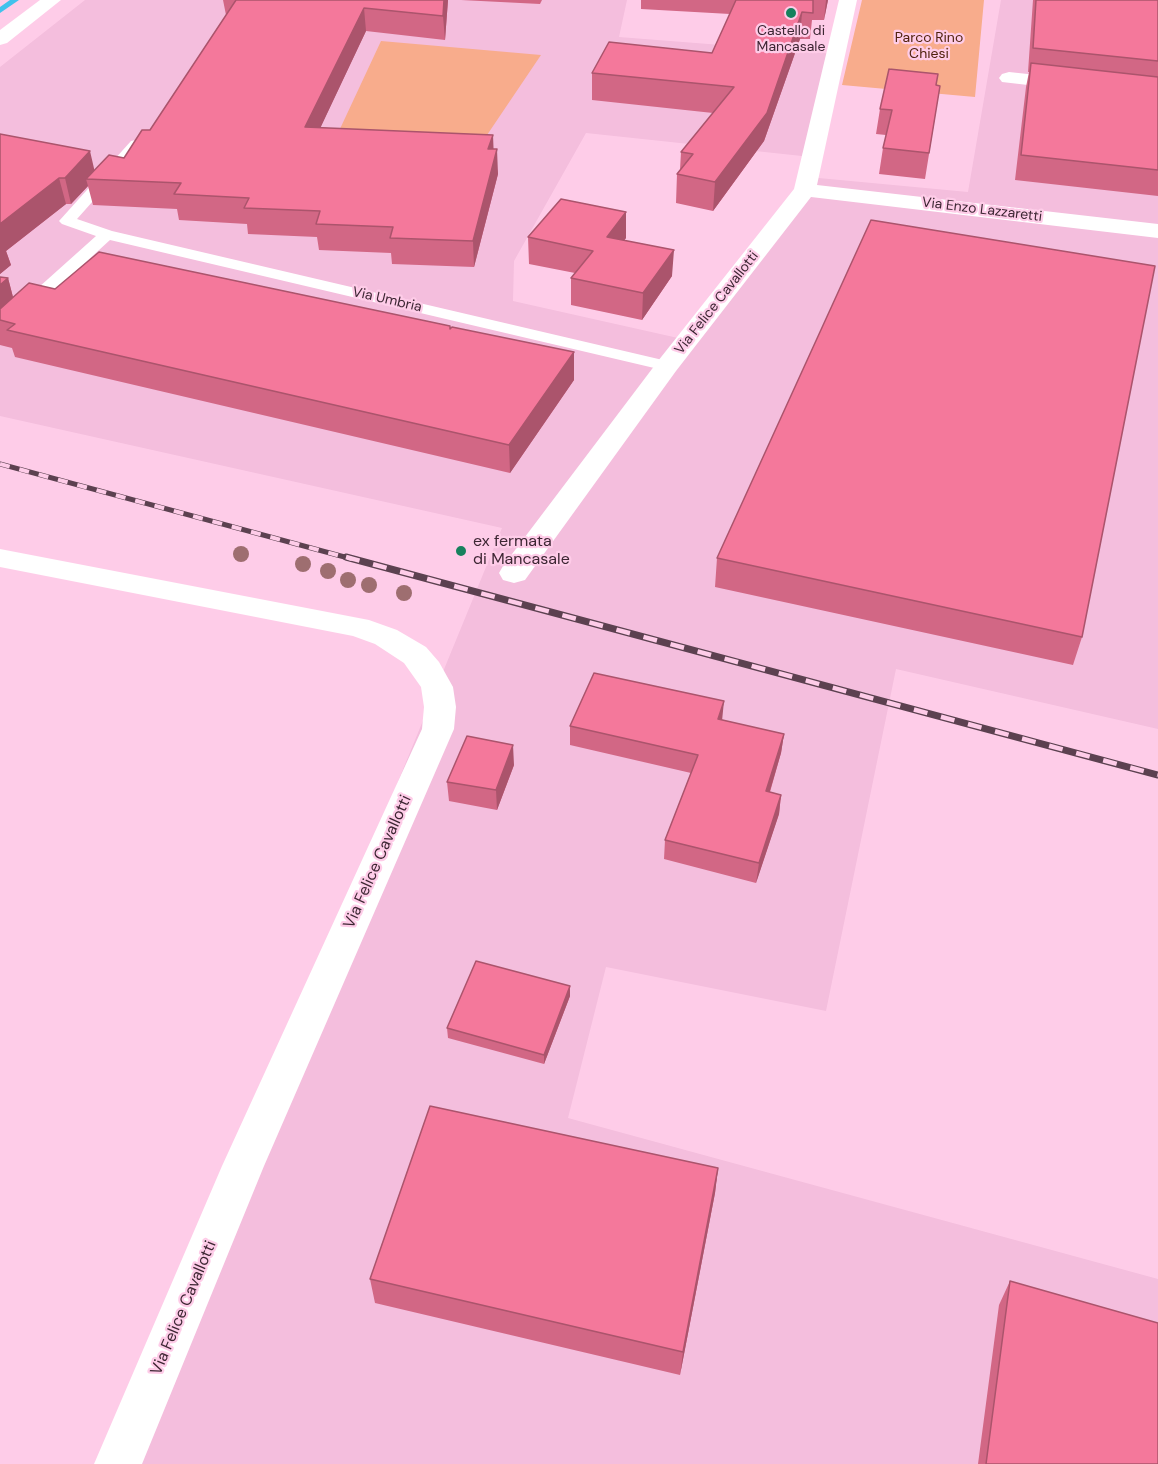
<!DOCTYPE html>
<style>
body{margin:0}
canvas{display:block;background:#fecce8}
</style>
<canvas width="1158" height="1464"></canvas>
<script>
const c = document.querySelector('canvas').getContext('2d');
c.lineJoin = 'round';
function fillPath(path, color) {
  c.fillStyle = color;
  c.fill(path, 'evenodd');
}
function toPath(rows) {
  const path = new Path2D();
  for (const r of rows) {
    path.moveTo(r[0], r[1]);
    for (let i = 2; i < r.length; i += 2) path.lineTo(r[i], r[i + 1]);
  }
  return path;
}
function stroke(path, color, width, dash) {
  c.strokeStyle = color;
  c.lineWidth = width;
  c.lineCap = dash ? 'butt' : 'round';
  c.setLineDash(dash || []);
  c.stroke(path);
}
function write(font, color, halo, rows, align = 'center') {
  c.font = font + ' "DM Sans",sans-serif';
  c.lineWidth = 4.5;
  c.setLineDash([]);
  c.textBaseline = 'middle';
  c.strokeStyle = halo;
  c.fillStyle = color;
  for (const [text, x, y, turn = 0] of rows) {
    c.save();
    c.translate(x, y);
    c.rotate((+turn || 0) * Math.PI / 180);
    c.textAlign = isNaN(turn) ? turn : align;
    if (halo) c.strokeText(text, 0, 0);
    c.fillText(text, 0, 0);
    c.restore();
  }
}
fillPath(toPath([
 [85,0,627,0,619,37,836,54,802,156,586,133,514,261,513,301,687,340,808,177,968,192,1001,0,1158,0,1158,729,896,669,826,1011,606,967,568,1118,1158,1279,1158,1464,118,1464,502,528,0,416,0,67]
]), '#f4bedd');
fillPath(toPath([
 [862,0,984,0,975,97,842,85],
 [381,41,541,55,485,138,339,131]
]), '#f8ac8c');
fillPath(toPath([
 [10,0,19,0,0,13,0,7,10,0]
]), '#41c2ec');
fillPath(toPath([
 [136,140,143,144,141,147,77,219,112,231,667,361,676,366,667,371,110,240,6,335,0,336,0,322,96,236,62,224,59,221,131,141,136,140]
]), '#fff');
fillPath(toPath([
 [40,0,61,0,7,43,0,45,0,30,40,0],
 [839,0,857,0,817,185,1158,224,1158,238,811,197,676,371,525,580,514,583,503,580,499,573,503,566,658,361,794,189,839,0],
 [1009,72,1158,88,1158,100,1002,82,999,78,1002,74,1009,72],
 [0,549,369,620,397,630,426,647,439,662,453,687,456,707,454,729,264,1166,142,1464,94,1464,222,1166,422,729,424,707,421,687,404,663,375,644,353,636,0,567,0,549]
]), '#fff');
const railFar1 = toPath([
 [0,464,352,559]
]);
const rail = toPath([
 [346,557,1158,775]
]);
stroke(railFar1, '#5c4150', 5);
stroke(rail, '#5c4150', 7);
stroke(railFar1, '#fecce8', 4, [10]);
stroke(rail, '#fecce8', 4.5, [14]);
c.fillStyle = '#9e6e70';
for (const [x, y] of [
 [241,554],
 [303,564],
 [328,571],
 [348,580],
 [369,585],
 [404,593]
]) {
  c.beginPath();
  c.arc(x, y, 8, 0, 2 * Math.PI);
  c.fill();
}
fillPath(toPath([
 [223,0,448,0,445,40,366,31,320,128,493,149,498,174,474,267,392,264,391,253,319,250,317,237,248,234,247,224,179,220,177,209,93,205,88,186,71,204,66,204,6,251,11,265,0,274,0,134,94,171,124,158,150,130,226,15],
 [461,0,542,0,540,4],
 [641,0,828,0,824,20,812,20,810,39,800,39,764,141,713,211,676,203,677,174,680,170,681,152,713,113,592,100,592,73,712,53,730,14,641,9],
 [1033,0,1158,0,1158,196,1015,180,1026,87,1029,72,1028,72],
 [936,85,940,86,925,179,879,174,883,148,886,135,876,134,880,109],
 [528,237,626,238,624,240,672,276,642,320,571,305,571,278,575,273,529,264],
 [0,277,8,278,13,297,55,289,450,328,574,380,510,473,15,357,12,348,0,345],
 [717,558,1082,637,1073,665,715,587],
 [722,720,784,734,781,753,770,792,781,795,779,814,756,883,664,859,665,840,691,773,570,745,570,726],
 [514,765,497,810,449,801,447,782],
 [570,986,570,996,544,1064,448,1038,447,1028],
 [718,1168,715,1193,680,1375,375,1303,370,1279],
 [1010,1281,1158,1464,978,1464,999,1305]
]), '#d26785');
fillPath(toPath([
 [444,0,448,0,445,40,443,16],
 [826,0,828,0,824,20],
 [364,8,366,31,309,152,305,127],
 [802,12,800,39,764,141,713,211,715,182],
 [493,135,494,160,488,149],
 [497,149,498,174,474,267,473,241],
 [90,151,96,177,86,179,88,186,71,204,65,178],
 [59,178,66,204,6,251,11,265,0,274,0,224],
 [626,212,626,238,607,263,607,237],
 [674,250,672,276,642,320,643,293],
 [8,278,15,305,0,319,0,285],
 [574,352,574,380,510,473,509,445],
 [724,701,722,721,718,719],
 [784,734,781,753,764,811,766,791],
 [513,745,514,765,497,810,496,790],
 [781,795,779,814,756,883,759,863],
 [570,986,570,996,544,1064,544,1055],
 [718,1168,715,1193,680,1375,683,1352]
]), '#ab546c');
const building = toPath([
 [236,0,444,0,443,16,364,8,305,127,493,135,488,149,497,149,473,241,390,238,393,227,316,224,320,211,244,208,249,198,174,194,181,183,86,179,109,155,124,158,142,130,150,130,236,0],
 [736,0,813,0,813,13,802,12,767,113,715,182,677,174,693,154,681,152,734,87,592,73,609,42,712,53,736,0],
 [1036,0,1158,0,1158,61,1033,48,1036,0],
 [1031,63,1158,77,1158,170,1021,155,1031,63],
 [889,69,938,74,936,85,940,86,929,153,883,148,892,110,880,109,889,69],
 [0,134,90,151,65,178,59,178,0,224,0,134],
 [561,199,626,212,607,237,674,250,643,293,571,278,593,251,528,237,561,199],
 [871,220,1155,266,1082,637,717,558,871,220],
 [99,252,450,326,450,329,452,327,574,352,509,445,7,330,15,324,0,320,0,309,29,283,55,289,99,252],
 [0,277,8,278,0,285,0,277],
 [594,673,724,701,718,719,784,734,766,791,781,795,759,863,665,840,698,755,570,726,594,673],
 [467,736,513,745,496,790,447,782,467,736],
 [476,961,570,986,544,1055,447,1028,476,961],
 [430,1106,718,1168,683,1352,370,1279,430,1106],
 [1010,1281,1158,1323,1158,1464,986,1464,1010,1281]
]);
fillPath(building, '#f4789b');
stroke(building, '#ab546c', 1.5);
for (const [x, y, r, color] of [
 [791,13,6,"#17815d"],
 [461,551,6,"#17815d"]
]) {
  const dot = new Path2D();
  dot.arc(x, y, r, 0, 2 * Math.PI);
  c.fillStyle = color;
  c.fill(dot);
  stroke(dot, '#fecce8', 2);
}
write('14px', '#3d2633', '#fecce8', [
 ["Castello di",791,31],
 ["Mancasale",791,47]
]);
write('14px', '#4f220d', '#fecce8', [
 ["Parco Rino",929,38],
 ["Chiesi",929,54]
]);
write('14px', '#3d2633', '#fecce8', [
 ["Via Enzo Lazzaretti",982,210,7],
 ["Via Umbria",387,300,13],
 ["Via Felice Cavallotti",717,303,-52]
]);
write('16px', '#3d2633', '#fecce8', [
 ["ex fermata",473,542],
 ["di Mancasale",473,560]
], 'left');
write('16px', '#3d2633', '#fecce8', [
 ["Via Felice Cavallotti",378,862,-66],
 ["Via Felice Cavallotti",184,1308,-67]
]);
</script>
